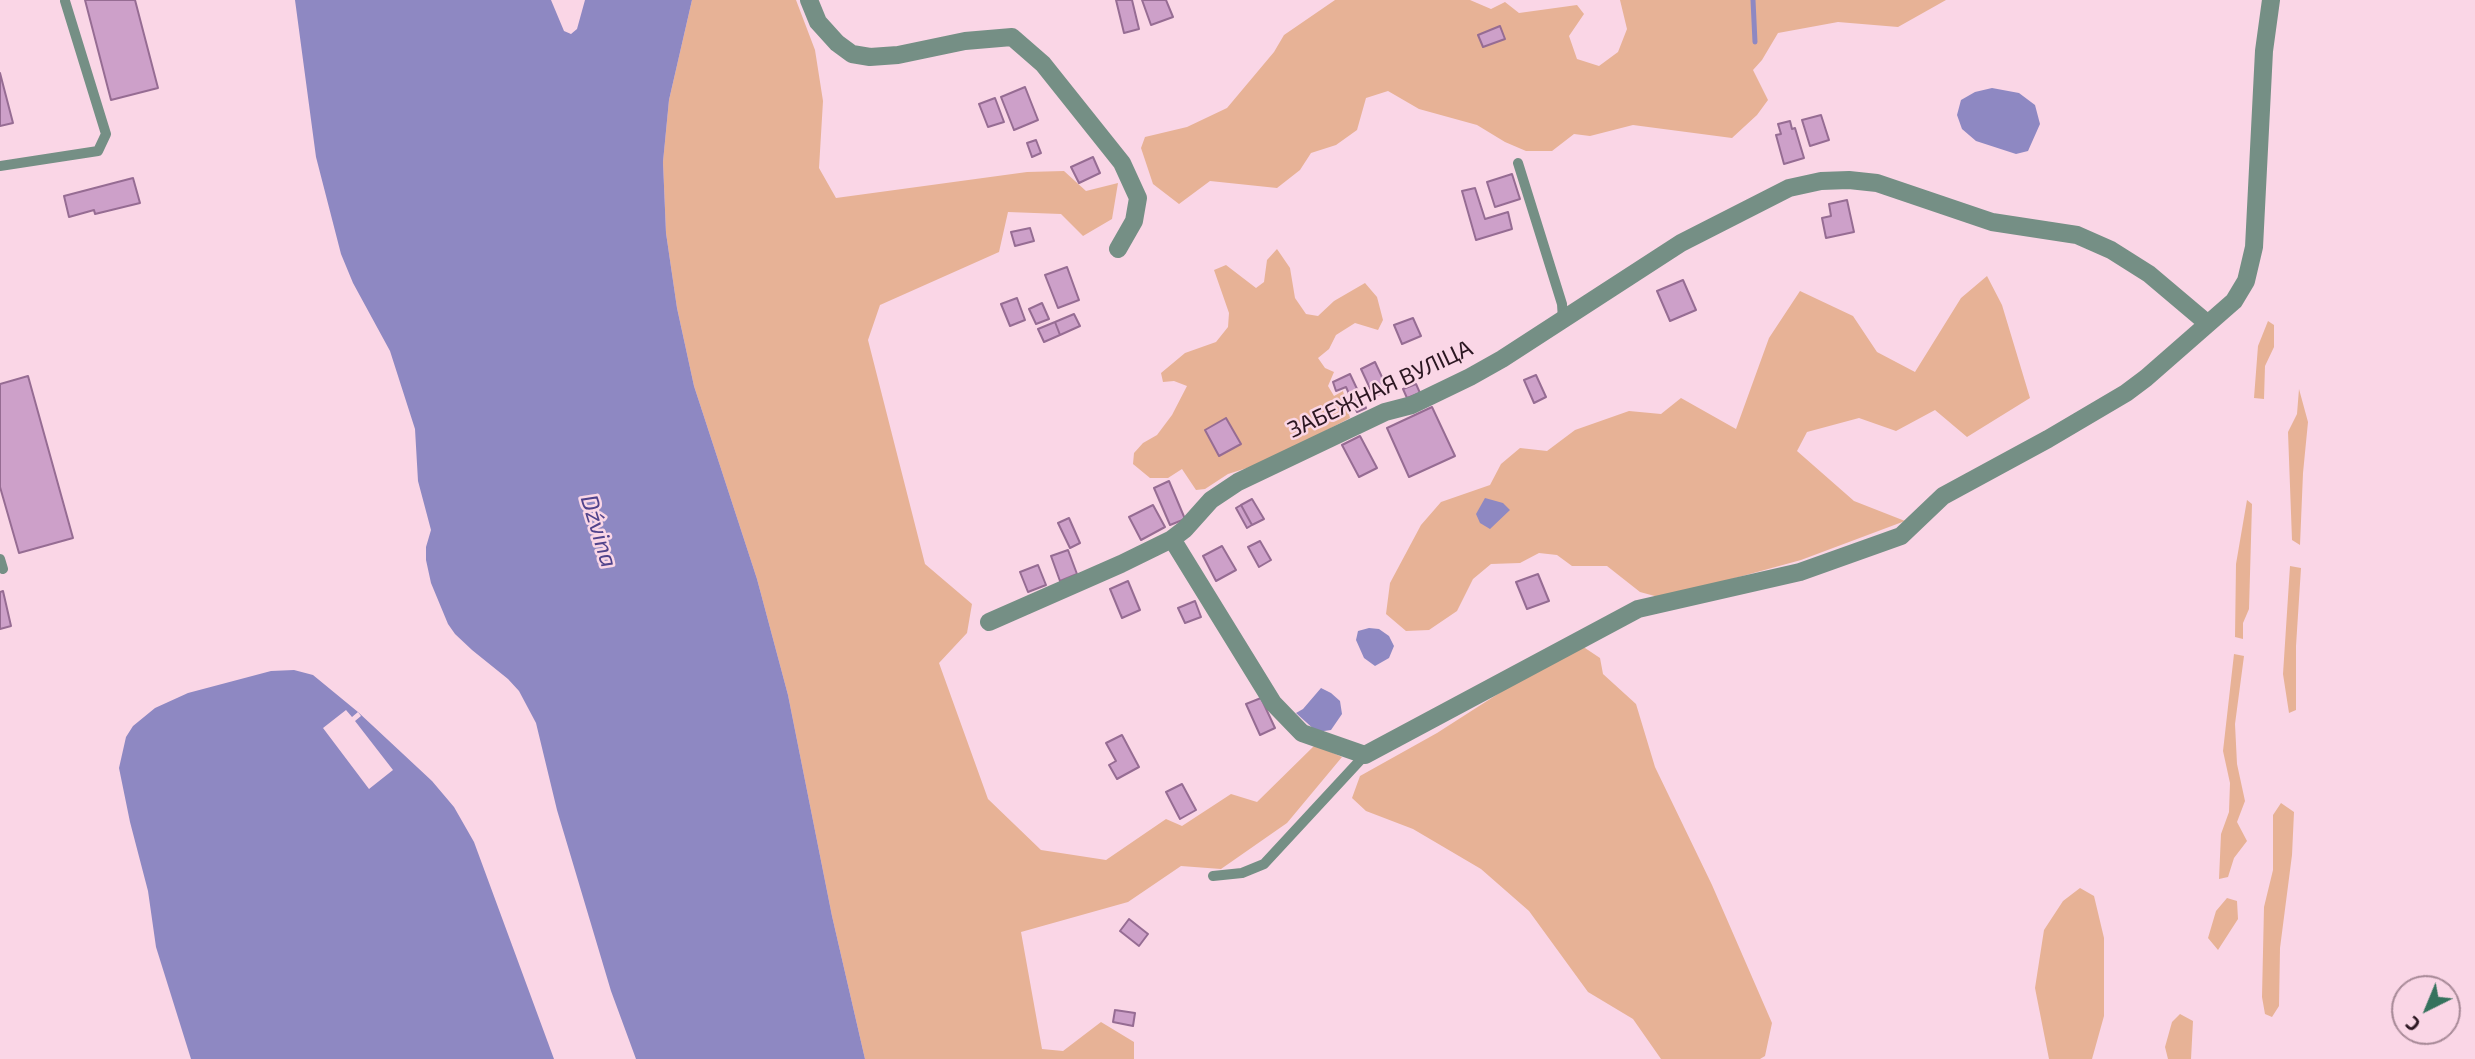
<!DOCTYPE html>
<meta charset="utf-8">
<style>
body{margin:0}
#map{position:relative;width:2475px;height:1059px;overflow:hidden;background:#fad6e6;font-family:"Exo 2",sans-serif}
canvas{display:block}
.north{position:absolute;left:2391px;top:975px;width:70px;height:70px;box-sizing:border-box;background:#fad6e6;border:2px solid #a78997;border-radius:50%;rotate:223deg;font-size:19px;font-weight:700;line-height:28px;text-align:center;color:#2b1621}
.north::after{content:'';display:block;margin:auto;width:24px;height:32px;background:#35725d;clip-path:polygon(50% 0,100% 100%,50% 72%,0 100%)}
</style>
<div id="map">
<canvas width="2475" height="1059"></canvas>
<div class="north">С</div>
</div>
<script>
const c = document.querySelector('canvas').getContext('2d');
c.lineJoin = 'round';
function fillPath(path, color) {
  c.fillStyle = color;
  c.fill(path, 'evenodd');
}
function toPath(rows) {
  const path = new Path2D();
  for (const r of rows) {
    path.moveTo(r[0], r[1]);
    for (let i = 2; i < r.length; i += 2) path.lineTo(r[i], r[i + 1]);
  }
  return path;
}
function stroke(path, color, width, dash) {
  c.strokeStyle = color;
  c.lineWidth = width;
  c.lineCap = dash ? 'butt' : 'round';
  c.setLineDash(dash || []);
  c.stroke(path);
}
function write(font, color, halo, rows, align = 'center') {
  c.font = font + ' "Exo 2",sans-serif';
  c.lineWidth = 5;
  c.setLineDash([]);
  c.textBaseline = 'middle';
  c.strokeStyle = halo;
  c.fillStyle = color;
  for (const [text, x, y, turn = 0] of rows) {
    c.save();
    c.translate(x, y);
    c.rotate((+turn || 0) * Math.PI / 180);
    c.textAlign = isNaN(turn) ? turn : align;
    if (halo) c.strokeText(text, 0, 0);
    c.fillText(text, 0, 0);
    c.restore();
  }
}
fillPath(toPath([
 [692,0,796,0,815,50,823,101,819,168,836,198,1027,172,1064,171,1086,191,1118,183,1112,219,1083,236,1061,214,1008,212,999,252,880,305,868,340,925,564,972,604,967,633,939,663,988,799,1041,850,1106,860,1166,819,1182,826,1231,794,1257,802,1315,745,1342,757,1287,823,1221,869,1181,866,1128,902,1021,932,1042,1049,1063,1051,1101,1022,1134,1042,1134,1059,865,1059,832,916,788,695,757,579,694,386,677,308,666,233,663,162,669,100],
 [1335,0,1470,0,1491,9,1505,2,1519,13,1577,5,1584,14,1569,36,1577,59,1599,66,1618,52,1627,29,1620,0,1946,0,1898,27,1838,22,1778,33,1762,60,1753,70,1768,100,1757,115,1732,138,1633,125,1590,136,1574,134,1552,151,1526,151,1505,142,1477,125,1419,109,1388,91,1366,98,1357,130,1336,145,1311,153,1300,170,1277,188,1210,181,1179,204,1153,184,1141,148,1145,137,1187,127,1227,108,1274,52,1284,35],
 [1277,249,1290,268,1295,298,1306,314,1318,316,1334,301,1365,283,1377,297,1383,320,1378,330,1355,323,1336,335,1329,349,1318,358,1325,368,1334,372,1328,386,1334,396,1343,391,1350,418,1266,462,1228,474,1205,489,1196,490,1182,469,1168,478,1150,478,1133,464,1134,453,1143,443,1157,435,1172,415,1187,386,1174,381,1163,382,1161,373,1185,353,1216,342,1228,327,1229,313,1214,270,1226,265,1256,288,1264,282,1267,260],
 [1987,276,2002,305,2030,398,1967,437,1935,410,1896,431,1859,418,1807,432,1797,451,1854,501,1905,521,1801,560,1662,598,1640,592,1607,566,1572,566,1557,555,1539,553,1520,563,1491,564,1473,579,1457,611,1429,630,1406,631,1386,614,1390,583,1421,525,1441,502,1490,485,1501,464,1520,448,1547,451,1575,430,1629,411,1661,414,1681,398,1736,429,1769,338,1800,291,1853,316,1877,352,1915,372,1961,298],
 [2268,321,2274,325,2274,347,2265,366,2264,399,2254,398,2258,346],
 [2299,389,2308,422,2303,473,2300,545,2292,540,2288,432,2297,414],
 [2247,500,2252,504,2249,609,2243,623,2243,639,2235,637,2236,564],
 [2290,566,2301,568,2296,646,2296,710,2289,713,2283,674],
 [1582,646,1600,658,1603,674,1636,704,1655,767,1712,885,1772,1023,1765,1056,1760,1059,1661,1059,1633,1019,1588,992,1529,911,1481,869,1413,829,1366,811,1352,798,1360,776,1437,733,1540,667],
 [2234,654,2244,656,2235,724,2237,764,2245,801,2237,822,2247,841,2234,858,2228,877,2219,879,2221,834,2229,812,2230,783,2223,751],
 [2281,803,2294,812,2292,855,2280,948,2279,1006,2272,1017,2265,1014,2262,997,2264,907,2273,870,2273,815],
 [2080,888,2094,896,2104,938,2104,1016,2092,1059,2049,1059,2035,988,2044,930,2063,901],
 [2227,898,2237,901,2238,919,2218,950,2208,938,2216,911],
 [2180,1014,2193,1021,2191,1059,2168,1059,2165,1047,2172,1022]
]), '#e7b296');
fillPath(toPath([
 [295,0,551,0,564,31,571,34,577,29,585,0,692,0,669,100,663,162,666,233,677,308,694,386,757,579,788,695,832,916,865,1059,636,1059,611,991,557,810,536,723,519,691,508,679,472,650,455,634,448,624,431,583,426,560,426,547,431,530,418,481,415,429,390,351,353,283,341,254,316,157],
 [1992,88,2019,93,2035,105,2040,124,2028,151,2016,154,1976,141,1962,129,1957,115,1961,100,1975,92],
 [1485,498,1503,503,1510,510,1490,529,1480,523,1476,514],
 [1369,628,1379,629,1389,636,1394,646,1389,658,1375,666,1364,658,1356,640,1358,631],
 [294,670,313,675,358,712,432,781,454,807,474,842,554,1059,191,1059,156,947,148,891,130,822,119,768,126,737,133,726,155,708,188,693,271,671],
 [1321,688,1331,693,1340,701,1342,714,1331,730,1317,732,1296,713,1303,709]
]), '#8e88c2');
fillPath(toPath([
 [346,710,352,717,358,712,361,716,355,721,393,770,369,789,323,728]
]), '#fad6e6');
stroke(toPath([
 [1753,0,1755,42]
]), '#8e88c2', 5);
const building = toPath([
 [85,0,135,0,158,88,111,100,85,0],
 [1116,0,1132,0,1139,29,1124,33,1116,0],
 [1142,0,1166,0,1173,17,1151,25,1142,0],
 [1500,26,1505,39,1483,47,1478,35,1500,26],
 [0,73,13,123,0,126,0,73],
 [1025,87,1038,120,1014,130,1001,97,1025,87],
 [995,98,1004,122,988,127,979,104,995,98],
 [1821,115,1829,140,1810,146,1802,120,1821,115],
 [1790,121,1792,129,1795,128,1804,158,1784,164,1776,135,1781,134,1778,124,1790,121],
 [1036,140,1041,153,1032,157,1027,143,1036,140],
 [1093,157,1100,173,1079,183,1071,167,1093,157],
 [1512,174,1520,199,1495,207,1487,182,1512,174],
 [133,178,140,203,95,214,94,210,69,217,64,196,133,178],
 [1475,188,1485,219,1508,212,1512,229,1476,240,1462,191,1475,188],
 [1847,200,1854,232,1826,238,1822,218,1831,216,1829,204,1847,200],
 [1030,228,1034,241,1015,246,1011,232,1030,228],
 [1067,267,1079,300,1058,308,1045,275,1067,267],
 [1683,280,1696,310,1670,321,1657,291,1683,280],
 [1017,298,1025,320,1010,326,1001,304,1017,298],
 [1042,303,1049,319,1036,324,1029,309,1042,303],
 [1074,314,1080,326,1060,335,1055,322,1074,314],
 [1413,318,1421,336,1402,344,1394,325,1413,318],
 [1055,322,1060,335,1044,342,1038,329,1055,322],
 [1375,362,1388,390,1374,397,1361,369,1375,362],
 [1350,374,1366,408,1357,412,1346,387,1336,391,1333,382,1350,374],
 [1536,375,1546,397,1534,403,1524,380,1536,375],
 [28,376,73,538,19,553,0,487,0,384,28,376],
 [1416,384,1420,393,1407,398,1403,389,1416,384],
 [1432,407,1455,456,1409,477,1387,428,1432,407],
 [1226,418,1241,444,1219,456,1205,430,1226,418],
 [1360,436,1377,468,1359,477,1342,445,1360,436],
 [1169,481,1185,519,1170,525,1154,488,1169,481],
 [1252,499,1264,519,1252,525,1241,505,1252,499],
 [1153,505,1165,527,1141,540,1129,517,1153,505],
 [1241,505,1252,525,1247,528,1236,508,1241,505],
 [1069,518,1080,543,1070,548,1058,523,1069,518],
 [1260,541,1271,560,1259,567,1248,547,1260,541],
 [1222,546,1236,570,1216,581,1203,556,1222,546],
 [1068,550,1077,574,1060,581,1051,556,1068,550],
 [1038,565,1046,585,1028,592,1020,572,1038,565],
 [1538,574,1549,601,1527,609,1516,582,1538,574],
 [1128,581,1140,610,1122,618,1110,589,1128,581],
 [3,591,11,626,0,629,0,592,3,591],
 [1195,601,1201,617,1185,623,1178,608,1195,601],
 [1261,698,1275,728,1260,735,1246,704,1261,698],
 [1122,735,1139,767,1117,779,1109,765,1116,761,1106,743,1122,735],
 [1182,784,1196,810,1180,819,1166,792,1182,784],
 [1129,919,1148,934,1139,946,1120,931,1129,919],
 [1115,1010,1135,1013,1133,1026,1113,1022,1115,1010]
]);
fillPath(building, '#cda0c9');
stroke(building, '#966c93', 2);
stroke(toPath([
 [1518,163,1562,304,1563,320],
 [0,166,98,151,106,134,65,1],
 [0,559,3,569],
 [1213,876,1242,873,1264,864,1365,755]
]), '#758f85', 10);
stroke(toPath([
 [809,0,818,22,837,43,852,54,870,57,898,55,965,41,1012,37,1043,64,1122,163,1138,198,1134,221,1118,249],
 [1172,539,1273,703,1302,733,1365,755,1638,609,1800,572,1901,536,1943,496,2048,439,2126,393,2146,378,2234,301,2246,281,2254,247,2264,51,2271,0],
 [989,622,1121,564,1172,539,1185,529,1211,500,1238,482,1385,412,1412,405,1470,377,1502,359,1681,243,1789,188,1821,181,1849,180,1877,183,1992,222,2077,235,2111,250,2149,274,2207,323]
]), '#758f85', 18);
write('23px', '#2b1621', '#fad6e6', [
 ["ЗАБЕЖНАЯ ВУЛІЦА",1380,389,-25]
]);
write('italic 24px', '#50438b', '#fad6e6', [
 ["Dźvina",599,531,73]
]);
</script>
